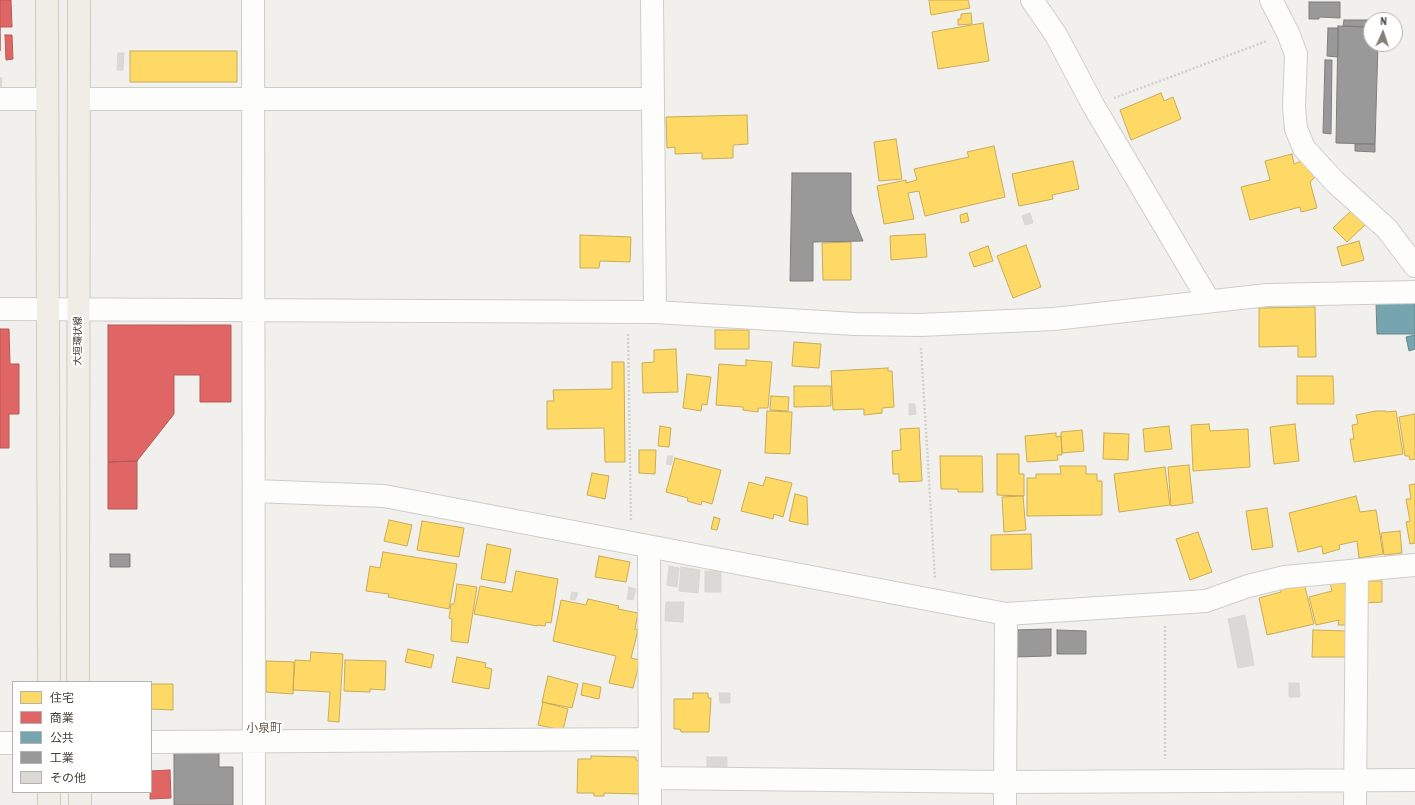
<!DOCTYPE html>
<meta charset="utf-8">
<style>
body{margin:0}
#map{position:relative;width:1415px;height:805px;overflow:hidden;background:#f1f0ec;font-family:"Archivo Narrow","Noto Sans JP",sans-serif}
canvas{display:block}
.legend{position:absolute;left:12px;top:681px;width:140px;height:112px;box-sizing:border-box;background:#fff;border:1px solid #b5b3b0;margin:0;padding:5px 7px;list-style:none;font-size:12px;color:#464139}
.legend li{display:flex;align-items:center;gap:8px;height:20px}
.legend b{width:20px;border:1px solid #b5b3b0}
.north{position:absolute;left:1363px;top:12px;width:40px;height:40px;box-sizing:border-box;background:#fff;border:1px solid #b5b3b0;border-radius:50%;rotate:3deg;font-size:11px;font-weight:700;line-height:16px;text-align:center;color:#464139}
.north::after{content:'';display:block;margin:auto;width:14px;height:18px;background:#827e78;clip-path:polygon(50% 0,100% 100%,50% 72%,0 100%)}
</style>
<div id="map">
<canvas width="1415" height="805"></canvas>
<ul class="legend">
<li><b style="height:11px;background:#ffd966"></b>住宅</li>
<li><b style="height:11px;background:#e06666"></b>商業</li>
<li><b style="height:11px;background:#76a5af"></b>公共</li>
<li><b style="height:11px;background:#999"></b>工業</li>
<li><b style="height:11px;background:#dad9d5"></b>その他</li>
</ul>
<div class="north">N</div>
</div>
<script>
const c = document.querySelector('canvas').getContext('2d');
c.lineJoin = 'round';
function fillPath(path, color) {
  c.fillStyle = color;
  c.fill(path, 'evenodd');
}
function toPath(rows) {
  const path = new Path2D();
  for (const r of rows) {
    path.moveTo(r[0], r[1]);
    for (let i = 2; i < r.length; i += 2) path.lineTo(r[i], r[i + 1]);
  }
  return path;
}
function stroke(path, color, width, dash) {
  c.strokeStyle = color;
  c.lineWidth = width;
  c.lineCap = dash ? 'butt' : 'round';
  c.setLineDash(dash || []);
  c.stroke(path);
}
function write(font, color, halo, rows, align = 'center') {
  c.font = font + ' "Archivo Narrow","Noto Sans JP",sans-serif';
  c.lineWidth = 4;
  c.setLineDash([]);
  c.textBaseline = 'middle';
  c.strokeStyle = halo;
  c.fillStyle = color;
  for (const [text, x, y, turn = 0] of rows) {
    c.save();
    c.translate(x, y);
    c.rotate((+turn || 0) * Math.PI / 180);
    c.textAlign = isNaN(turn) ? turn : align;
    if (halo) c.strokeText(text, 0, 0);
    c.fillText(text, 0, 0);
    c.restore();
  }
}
const homes = toPath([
 [929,0,968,0,970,8,931,15,929,0],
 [971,13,972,24,958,25,958,19,961,19,961,14,971,13],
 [983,23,989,61,938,69,932,32,983,23],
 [130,51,237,51,237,82,130,82,130,51],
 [1161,93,1164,101,1173,97,1181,119,1131,140,1120,110,1161,93],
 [747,115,748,144,733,145,733,158,702,159,702,153,675,154,675,147,667,148,666,117,747,115],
 [896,139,902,179,879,181,874,142,896,139],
 [994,146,1005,197,925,216,919,191,908,193,914,219,884,224,877,186,906,180,906,183,917,180,914,169,969,157,967,152,994,146],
 [1292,154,1294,164,1304,160,1316,176,1310,182,1317,208,1301,212,1300,207,1250,220,1241,187,1270,180,1265,161,1292,154],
 [1073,161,1079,189,1052,195,1053,199,1019,206,1012,174,1073,161],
 [1353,209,1367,223,1347,242,1333,228,1353,209],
 [967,213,969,221,961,223,960,215,967,213],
 [925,234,927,257,891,260,890,236,925,234],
 [580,235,631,237,630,262,600,261,599,268,580,268,580,235],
 [1359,241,1364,260,1342,266,1337,247,1359,241],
 [851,242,851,280,823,280,822,243,851,242],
 [1026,245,1041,287,1013,298,997,256,1026,245],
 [988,246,993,261,974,267,969,253,988,246],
 [1315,307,1316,357,1298,357,1298,346,1259,347,1259,308,1315,307],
 [715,330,749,330,749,349,715,349,715,330],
 [794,342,821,344,819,368,792,366,794,342],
 [676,349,678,392,643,393,642,363,654,362,654,350,676,349],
 [746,360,772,362,768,408,758,408,758,412,743,410,743,407,716,405,719,364,746,366,746,360],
 [612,362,624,362,625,462,605,462,604,428,547,429,547,401,554,401,553,390,612,389,612,362],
 [888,368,888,371,892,371,894,407,882,408,882,413,864,415,864,409,833,410,831,371,888,368],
 [687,374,711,377,707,405,702,404,701,411,683,408,687,374],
 [1297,376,1333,376,1334,404,1297,404,1297,376],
 [794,386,831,386,831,406,794,407,794,386],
 [771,396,789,397,788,411,770,410,771,396],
 [767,411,792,412,790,454,765,453,767,411],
 [1376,411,1386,411,1386,412,1396,411,1403,454,1354,462,1350,439,1354,439,1352,425,1358,424,1356,415,1376,411],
 [1415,414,1415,459,1410,460,1409,456,1405,456,1399,417,1415,414],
 [1209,424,1210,431,1248,429,1250,467,1193,471,1191,425,1209,424],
 [1295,424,1299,461,1274,464,1270,427,1295,424],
 [660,426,671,428,669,447,658,446,660,426],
 [1169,426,1172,449,1145,452,1143,429,1169,426],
 [919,428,922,481,899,482,899,474,893,474,892,451,901,450,900,429,919,428],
 [1082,430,1084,451,1062,453,1061,432,1082,430],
 [1056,433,1056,437,1061,436,1062,455,1057,455,1058,460,1027,462,1025,436,1056,433],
 [1104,433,1129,434,1128,460,1103,459,1104,433],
 [639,450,656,450,655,474,639,473,639,450],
 [997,454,1019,454,1019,474,1024,474,1024,496,997,495,997,454],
 [940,456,982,456,983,492,958,492,958,489,941,489,940,456],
 [675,458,721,470,712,504,702,501,701,505,687,501,688,498,666,492,675,458],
 [1189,465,1193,503,1171,506,1168,467,1189,465],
 [1060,466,1086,466,1086,474,1097,474,1097,481,1102,481,1102,515,1027,516,1027,478,1036,478,1036,474,1061,474,1060,466],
 [1165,467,1170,505,1119,512,1114,474,1165,467],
 [592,473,609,476,605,499,587,495,592,473],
 [766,477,792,483,783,517,774,514,773,519,741,511,749,482,763,486,766,477],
 [1415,484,1415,543,1410,544,1406,522,1410,521,1406,499,1411,499,1409,485,1415,484],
 [795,494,807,497,808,525,789,521,795,494],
 [1023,496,1026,530,1004,532,1002,497,1023,496],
 [1356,496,1360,512,1376,510,1383,554,1359,558,1357,541,1339,545,1340,549,1323,554,1322,546,1298,552,1289,513,1356,496],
 [1267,508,1273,547,1252,550,1246,511,1267,508],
 [714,517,720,519,717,530,711,529,714,517],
 [389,520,412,525,407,546,384,541,389,520],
 [422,521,464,528,459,557,417,550,422,521],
 [1400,531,1402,553,1384,555,1381,533,1400,531],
 [1198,532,1212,572,1190,580,1176,539,1198,532],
 [1031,534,1032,569,991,570,991,535,1031,534],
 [487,544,511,549,505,583,481,579,487,544],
 [383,552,457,564,449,609,388,597,389,594,366,591,370,566,380,568,383,552],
 [599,556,630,562,626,582,595,577,599,556],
 [516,571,558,579,551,623,546,622,545,626,537,625,537,626,474,614,480,586,512,592,516,571],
 [1362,581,1382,581,1382,602,1362,603,1362,581],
 [1304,583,1314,624,1267,635,1259,598,1281,592,1280,588,1304,583],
 [1330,583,1346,583,1346,625,1338,625,1339,620,1316,625,1309,597,1332,591,1330,583],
 [457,584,477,587,468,643,451,641,452,619,449,618,451,604,454,604,457,584],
 [588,599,619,606,618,609,638,613,635,629,638,630,631,658,640,660,633,688,609,683,616,656,553,641,561,600,586,605,588,599],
 [1313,630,1347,631,1346,657,1312,657,1313,630],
 [408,649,434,655,431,668,405,662,408,649],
 [311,652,343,654,339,722,328,721,330,692,293,690,295,660,310,661,311,652],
 [457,657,486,663,485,667,492,669,489,689,452,682,457,657],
 [345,660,386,661,385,690,370,689,370,692,344,691,345,660],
 [266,661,294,662,293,694,266,692,266,661],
 [548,676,578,684,572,708,542,702,548,676],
 [583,683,601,687,599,699,581,695,583,683],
 [151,684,173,684,173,710,151,709,151,684],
 [693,693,708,693,708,698,711,698,709,732,681,732,680,729,674,729,674,699,693,699,693,693],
 [543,702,568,709,563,730,538,725,543,702],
 [591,756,636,757,636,760,640,761,639,794,604,793,604,796,594,796,594,793,577,793,578,759,591,759,591,756]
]);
fillPath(homes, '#ffd966');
stroke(homes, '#c8ab58', 1);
const shops = toPath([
 [0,0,11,0,12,27,0,27,0,51,0,0],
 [5,35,12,35,13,59,6,60,5,35],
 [108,325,231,325,231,402,200,402,200,375,174,375,174,414,137,461,108,462,108,325],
 [0,329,9,329,10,364,19,364,19,414,9,414,9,448,0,448,0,329],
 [137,461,137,509,108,509,108,462,137,461],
 [170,770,171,798,150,799,151,771,170,770]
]);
fillPath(shops, '#e06666');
stroke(shops, '#b25b58', 1);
const public = toPath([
 [1376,302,1415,302,1415,334,1377,334,1376,302],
 [1415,335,1415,349,1409,351,1406,337,1415,335]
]);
fillPath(public, '#76a5af');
stroke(public, '#68878c', 1);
const industry = toPath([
 [1309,2,1340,2,1340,18,1319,17,1319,19,1309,19,1309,2],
 [1344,20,1371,20,1371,27,1343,26,1344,20],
 [1338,26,1371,27,1371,44,1378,44,1375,144,1336,143,1338,26],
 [1328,28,1338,28,1338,57,1327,56,1328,28],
 [1325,60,1332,60,1331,134,1323,133,1325,60],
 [1355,144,1375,144,1375,152,1355,151,1355,144],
 [792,173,851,173,851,212,863,241,813,242,813,281,790,281,792,173],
 [110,554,130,554,130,567,110,567,110,554],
 [1051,629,1051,656,1014,657,1013,630,1051,629],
 [1057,630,1086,631,1086,654,1057,654,1057,630],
 [174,751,219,751,219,767,233,767,233,805,174,805,174,751]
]);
fillPath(industry, '#999');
stroke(industry, '#807f7c', 1);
const building = toPath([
 [118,53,124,53,123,70,117,70,118,53],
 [0,78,2,78,1,91,0,91,0,78],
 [1030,213,1033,223,1025,225,1022,216,1030,213],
 [909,404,915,404,916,414,909,415,909,404],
 [668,456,673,456,671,465,666,464,668,456],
 [669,566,679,568,677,587,667,585,669,566],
 [681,567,700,570,698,593,679,591,681,567],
 [705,571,721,571,721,592,705,592,705,571],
 [629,587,636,589,633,600,627,599,629,587],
 [572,592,578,593,575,600,570,599,572,592],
 [666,602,684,602,683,622,665,621,666,602],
 [1245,615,1254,665,1238,668,1228,619,1245,615],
 [1289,683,1299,683,1300,697,1289,697,1289,683],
 [719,693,730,693,730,703,720,703,719,693],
 [707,757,727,757,727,775,707,775,707,757]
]);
fillPath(building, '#dad9d5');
stroke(building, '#d9d7d2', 1);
const street = toPath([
 [253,0,254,805],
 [652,0,655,312],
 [1032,0,1056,35,1093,105,1209,301],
 [1271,0,1288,33,1296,54,1294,107,1296,129,1304,148,1334,181,1387,229,1415,266],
 [0,99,47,99],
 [79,99,652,99],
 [0,309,655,312,855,324,920,325,1054,319,1267,295,1415,292],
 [254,491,384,496,1006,614,1206,601,1248,586,1285,577,1415,565],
 [649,547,650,805],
 [151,742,650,739],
 [0,743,13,743],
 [650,778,1005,782,1415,780],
 [1005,805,1006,614],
 [1355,805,1357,570]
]);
const primary = toPath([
 [47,0,49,682],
 [78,682,79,0],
 [80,792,80,805],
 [49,805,49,792]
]);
stroke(street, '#cfcdca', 24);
stroke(primary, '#d1cbbc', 24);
stroke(toPath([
 [1114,98,1267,41],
 [628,334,631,521],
 [921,348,935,579],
 [1165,626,1165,759]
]), '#d1d0cb', 2.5, [2, 2]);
stroke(street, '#fdfdfc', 22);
stroke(primary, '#f0ede6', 22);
write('10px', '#464139', '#fff', [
 ["大垣環状線",78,341,-90]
]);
write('12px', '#685f52', '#fff', [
 ["小泉町",264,729]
]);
</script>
